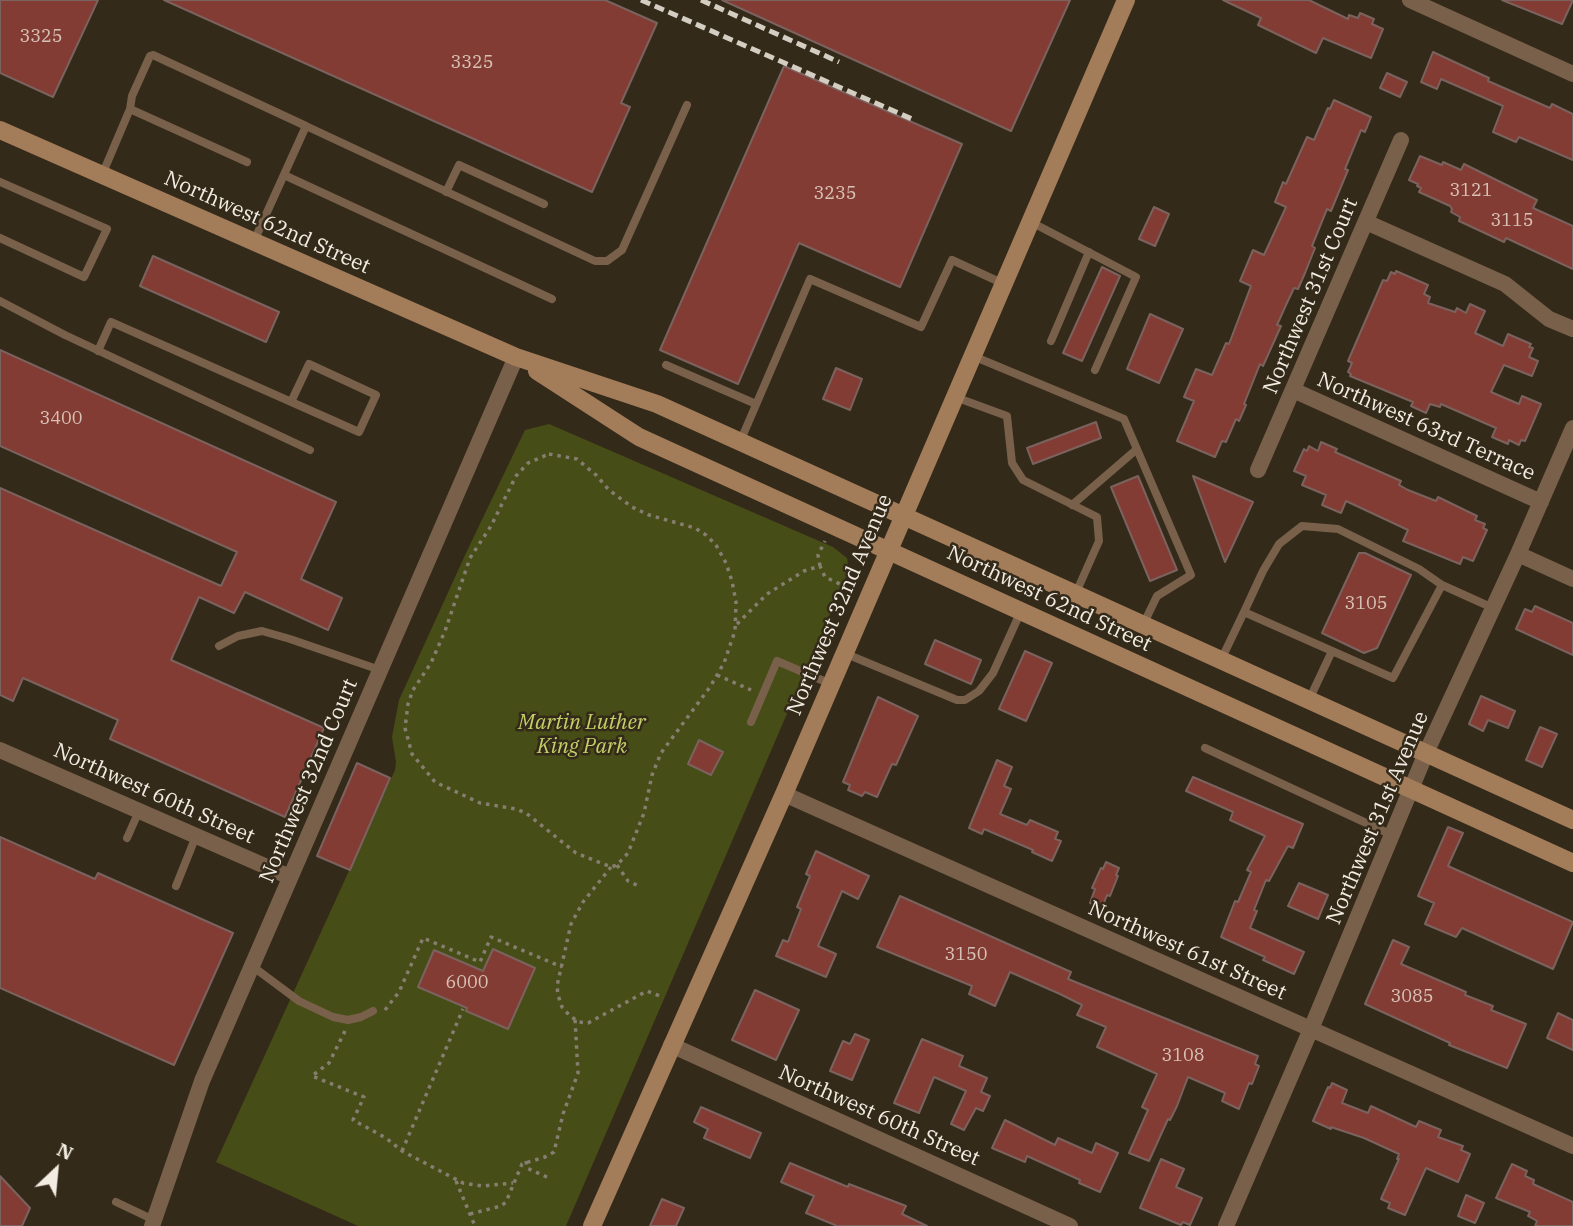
<!DOCTYPE html>
<style>
body{margin:0}
#map{position:relative;width:1573px;height:1226px;overflow:hidden;background:#342a1a;font-family:"IBM Plex Serif",serif}
canvas{display:block}
.north{position:absolute;left:21px;top:1135px;width:70px;height:70px;-webkit-text-stroke:5px #342a1a;paint-order:stroke;rotate:26deg;font-size:19px;font-weight:700;line-height:28px;text-align:center;color:#f3ece2}
.north::after{content:'';display:block;margin:auto;width:24px;height:32px;background:#f3ece2;clip-path:polygon(50% 0,100% 100%,50% 72%,0 100%)}
</style>
<div id="map">
<canvas width="1573" height="1226"></canvas>
<div class="north">N</div>
</div>
<script>
const c = document.querySelector('canvas').getContext('2d');
c.lineJoin = 'round';
function fillPath(path, color) {
  c.fillStyle = color;
  c.fill(path, 'evenodd');
}
function toPath(rows) {
  const path = new Path2D();
  for (const r of rows) {
    path.moveTo(r[0], r[1]);
    for (let i = 2; i < r.length; i += 2) path.lineTo(r[i], r[i + 1]);
  }
  return path;
}
function stroke(path, color, width, dash) {
  c.strokeStyle = color;
  c.lineWidth = width;
  c.lineCap = dash ? 'butt' : 'round';
  c.setLineDash(dash || []);
  c.stroke(path);
}
function write(font, color, halo, rows, align = 'center') {
  c.font = font + ' "IBM Plex Serif",serif';
  c.lineWidth = 5;
  c.setLineDash([]);
  c.textBaseline = 'middle';
  c.strokeStyle = halo;
  c.fillStyle = color;
  for (const [text, x, y, turn = 0] of rows) {
    c.save();
    c.translate(x, y);
    c.rotate((+turn || 0) * Math.PI / 180);
    c.textAlign = isNaN(turn) ? turn : align;
    if (halo) c.strokeText(text, 0, 0);
    c.fillText(text, 0, 0);
    c.restore();
  }
}
fillPath(toPath([
 [549,424,833,547,847,558,849,570,566,1226,358,1226,216,1162,395,770,396,762,392,737,399,700,466,553,525,430]
]), '#474d17');
const building = toPath([
 [0,0,98,0,53,97,0,73,0,0],
 [164,0,605,0,657,23,621,103,630,107,592,192,164,0],
 [722,0,1070,0,1011,131,722,0],
 [1223,0,1309,0,1348,19,1349,15,1358,18,1360,13,1374,19,1372,24,1383,29,1371,58,1323,38,1316,53,1258,25,1261,18,1223,0],
 [1502,0,1573,0,1562,24,1502,0],
 [1433,52,1489,78,1488,81,1550,108,1552,104,1573,114,1573,160,1519,137,1516,142,1493,132,1503,106,1441,79,1437,89,1421,82,1433,52],
 [784,66,962,144,900,287,799,243,738,384,660,350,784,66],
 [1387,73,1407,82,1400,97,1380,88,1387,73],
 [1334,100,1371,117,1365,132,1361,130,1345,169,1348,170,1338,194,1331,211,1327,209,1312,246,1315,248,1305,273,1298,289,1294,288,1286,305,1277,325,1281,326,1263,366,1260,364,1244,404,1246,405,1239,421,1236,419,1226,442,1222,441,1215,457,1177,441,1194,401,1184,397,1196,369,1212,375,1226,343,1229,344,1251,286,1240,281,1253,250,1264,255,1286,207,1275,202,1283,182,1286,184,1307,137,1314,140,1328,108,1330,109,1334,100],
 [1420,156,1442,165,1443,162,1461,170,1464,164,1537,200,1533,208,1573,226,1573,269,1506,238,1504,242,1459,221,1460,217,1451,212,1452,209,1450,206,1419,192,1421,188,1417,186,1418,184,1409,180,1420,156],
 [1154,207,1169,214,1155,246,1139,239,1154,207],
 [153,256,279,312,266,342,140,286,153,256],
 [1102,267,1120,276,1082,361,1063,353,1102,267],
 [1396,271,1428,285,1424,294,1430,297,1428,303,1455,312,1457,308,1466,313,1470,304,1485,311,1475,333,1503,346,1508,334,1531,344,1529,347,1533,348,1529,357,1538,361,1532,376,1504,365,1491,392,1519,404,1522,396,1541,404,1525,441,1521,440,1519,445,1509,440,1508,444,1492,437,1496,428,1441,404,1440,407,1430,404,1426,413,1411,406,1413,402,1350,376,1351,374,1348,372,1352,363,1348,361,1383,280,1387,281,1391,272,1395,274,1396,271],
 [1150,314,1183,329,1159,383,1127,369,1150,314],
 [0,350,336,502,301,579,342,598,328,630,245,592,234,613,199,597,171,660,324,728,285,817,110,739,118,720,23,678,13,701,0,695,0,488,221,586,237,552,0,446,0,350],
 [836,368,862,379,850,410,823,399,836,368],
 [1096,422,1101,438,1033,464,1027,448,1096,422],
 [1321,442,1337,449,1335,452,1401,481,1399,485,1408,490,1436,501,1438,497,1477,516,1475,520,1485,524,1483,528,1487,530,1473,561,1463,557,1460,564,1403,541,1408,530,1346,501,1341,513,1322,505,1326,495,1302,485,1306,476,1294,471,1304,449,1307,451,1309,446,1318,451,1321,442],
 [1138,476,1177,570,1150,581,1111,487,1138,476],
 [1193,476,1253,502,1225,562,1193,476],
 [1359,553,1365,553,1411,575,1377,648,1364,653,1322,633,1359,553],
 [1535,606,1573,623,1573,655,1516,629,1525,609,1532,612,1535,606],
 [935,640,981,660,971,684,925,664,935,640],
 [1025,651,1052,663,1026,721,999,709,1025,651],
 [1481,696,1515,711,1508,728,1488,720,1483,731,1469,724,1481,696],
 [878,697,918,716,896,765,892,764,877,797,865,792,862,796,848,790,850,785,843,782,878,697],
 [1540,727,1557,734,1542,767,1526,760,1540,727],
 [699,740,723,752,711,775,688,764,699,740],
 [997,760,1012,767,1004,786,1011,789,1000,814,1027,825,1030,820,1058,832,1055,839,1061,841,1052,861,1032,852,1033,850,984,829,982,834,969,828,997,760],
 [357,763,390,778,350,870,317,856,357,763],
 [1193,777,1303,824,1293,848,1288,846,1269,881,1266,880,1254,910,1257,911,1250,928,1304,952,1294,974,1263,960,1265,957,1221,937,1235,901,1238,902,1251,872,1247,870,1265,836,1230,820,1233,812,1186,791,1193,777],
 [1448,827,1463,833,1448,866,1573,922,1553,969,1462,928,1456,937,1425,924,1434,903,1418,896,1448,827],
 [0,837,95,879,98,873,233,933,174,1065,0,988,0,837],
 [816,851,869,876,858,899,842,891,818,946,836,954,826,977,776,956,783,940,788,942,801,909,797,907,810,876,806,874,816,851],
 [1106,862,1119,868,1116,875,1118,876,1110,896,1107,895,1102,908,1090,903,1095,889,1092,888,1101,868,1103,869,1106,862],
 [1299,883,1328,895,1318,919,1288,906,1299,883],
 [900,896,1071,972,1068,979,1258,1056,1255,1064,1259,1066,1252,1084,1249,1083,1239,1109,1222,1101,1225,1093,1188,1077,1177,1106,1170,1120,1168,1119,1149,1161,1129,1153,1148,1110,1142,1107,1157,1074,1097,1047,1106,1027,1077,1015,1082,1005,1060,994,1010,972,995,1006,969,994,972,986,877,947,900,896],
 [1393,940,1409,947,1401,964,1466,992,1465,995,1493,1006,1491,1010,1526,1024,1507,1068,1449,1045,1450,1043,1365,1004,1393,940],
 [493,949,535,968,508,1029,466,1011,467,1008,418,987,434,950,483,971,493,949],
 [755,990,799,1010,776,1060,732,1040,755,990],
 [1558,1013,1573,1020,1573,1050,1547,1038,1558,1013],
 [855,1034,869,1040,852,1080,830,1071,843,1041,850,1044,855,1034],
 [922,1039,963,1056,959,1066,987,1078,981,1092,990,1096,983,1111,976,1108,964,1130,951,1124,966,1091,934,1077,919,1113,894,1103,922,1039],
 [1332,1083,1347,1090,1342,1103,1368,1113,1371,1106,1416,1127,1419,1121,1441,1130,1438,1137,1463,1146,1461,1150,1470,1154,1458,1182,1426,1168,1405,1215,1388,1208,1390,1203,1381,1199,1399,1159,1397,1159,1399,1154,1364,1138,1331,1127,1331,1129,1313,1121,1328,1087,1330,1088,1332,1083],
 [701,1107,761,1133,750,1158,704,1138,708,1129,694,1122,701,1107],
 [1005,1120,1055,1145,1058,1138,1092,1153,1096,1143,1118,1153,1100,1192,1079,1183,1080,1180,1027,1156,1025,1162,992,1148,1005,1120],
 [1161,1159,1184,1169,1176,1187,1202,1198,1190,1225,1183,1222,1181,1225,1140,1208,1161,1159],
 [790,1163,848,1187,849,1184,906,1206,902,1214,927,1226,837,1226,806,1213,814,1196,781,1182,790,1163],
 [1512,1164,1527,1171,1525,1176,1534,1180,1533,1184,1573,1202,1573,1226,1535,1226,1537,1221,1528,1216,1530,1212,1496,1198,1512,1164],
 [0,1176,30,1208,22,1226,0,1226,0,1176],
 [1466,1195,1484,1203,1475,1223,1458,1216,1466,1195],
 [662,1199,684,1208,676,1226,650,1226,662,1199]
]);
fillPath(building, '#833c33');
stroke(building, '#7a625e', 2);
stroke(toPath([
 [549,454,577,459,596,475,609,490,632,507,649,515,695,528,706,535,716,545,726,563,732,581,736,602,735,631,724,663,710,687,661,753,652,775,644,813,628,853,617,865,611,867,576,853,526,813,516,809,480,803,435,782,412,754,405,728,408,704,413,690,431,663,445,631,470,558,491,526,516,476,528,463,549,454],
 [820,566,818,555,825,541],
 [737,624,767,594,804,571,820,566,825,577,840,584],
 [717,675,751,690],
 [617,865,628,881,641,887],
 [611,867,583,902,571,924,557,986,558,995,562,1007,570,1016,579,1022,588,1023,647,991,660,996],
 [385,1010,399,992,423,938,480,962,491,937,562,967],
 [345,1031,329,1063,312,1076,364,1097,353,1120,386,1138,402,1151,463,1183,483,1186,513,1183],
 [402,1151,463,1009],
 [526,1161,527,1168,549,1178],
 [456,1181,475,1226],
 [470,1214,501,1206,506,1202,522,1164,545,1157,554,1152,563,1114,578,1073,575,1019]
]), '#867e70', 3.5, [3.5, 5]);
stroke(toPath([
 [130,109,132,96,150,56,153,55,306,126],
 [102,175,130,109,247,162],
 [284,175,552,299],
 [0,182,107,229,84,277,0,238],
 [446,192,459,165,544,204],
 [1031,222,1136,277,1095,370],
 [254,241,306,126,595,261,607,261,622,250,687,105],
 [0,301,65,335,310,450],
 [1051,341,1089,252],
 [98,351,111,322,359,432,376,395,309,364,291,402],
 [973,356,1124,419,1191,575,1157,596,1143,625],
 [666,365,756,404],
 [955,397,1007,416,1012,463,1023,480,1097,517,1099,541,1075,595],
 [740,442,810,279,921,327,952,260,1004,284],
 [1072,505,1137,449],
 [1244,612,1263,571,1279,544,1302,526,1338,529,1419,569,1442,585],
 [219,646,238,636,262,631,290,639,380,670],
 [844,653,957,700,965,700,979,691,993,673,1021,611],
 [1221,660,1244,612,1393,678,1442,585,1493,608],
 [1309,700,1332,651],
 [751,722,777,661,831,684],
 [1205,748,1392,835],
 [127,838,139,811],
 [176,886,196,836],
 [252,966,299,1001,333,1017,348,1020,361,1017,373,1011],
 [116,1202,154,1220]
]), '#78604a', 8);
stroke(toPath([
 [1410,0,1573,74],
 [1366,222,1505,284,1549,319,1573,329],
 [1293,390,1541,502],
 [1258,470,1401,140],
 [1518,554,1573,579],
 [0,750,290,877],
 [784,794,1573,1146],
 [671,1045,1070,1226],
 [152,1226,202,1081,516,357],
 [1226,1226,1311,1029,1426,753,1518,554,1573,428]
]), '#78604a', 16);
stroke(toPath([
 [0,130,516,357,657,404,1573,820],
 [537,371,639,437,1573,863],
 [592,1226,784,794,1126,0]
]), '#a37c5a', 18);
stroke(toPath([
 [641,0,912,119],
 [701,0,839,62]
]), '#d4cdc2', 5, [10, 5]);
write('18px', '#d7c0b6', null, [
 ["3325",41,37],
 ["3325",472,63],
 ["3121",1471,191],
 ["3235",835,194],
 ["3115",1512,221],
 ["3400",61,419],
 ["3105",1366,604],
 ["3150",966,955],
 ["6000",467,983],
 ["3085",1412,997],
 ["3108",1183,1056]
]);
write('21px', '#f3ece2', '#342a1a', [
 ["Northwest 62nd Street",267,223,24],
 ["Northwest 31st Court",1311,296,-67],
 ["Northwest 63rd Terrace",1426,427,24],
 ["Northwest 62nd Street",1049,599,25],
 ["Northwest 32nd Avenue",840,605,-67],
 ["Northwest 32nd Court",309,781,-67],
 ["Northwest 60th Street",154,794,24],
 ["Northwest 31st Avenue",1378,818,-67],
 ["Northwest 61st Street",1187,951,24],
 ["Northwest 60th Street",879,1116,24]
]);
write('italic 21px', '#c4d067', '#342a1a', [
 ["Martin Luther",582,723],
 ["King Park",582,747]
]);
</script>
